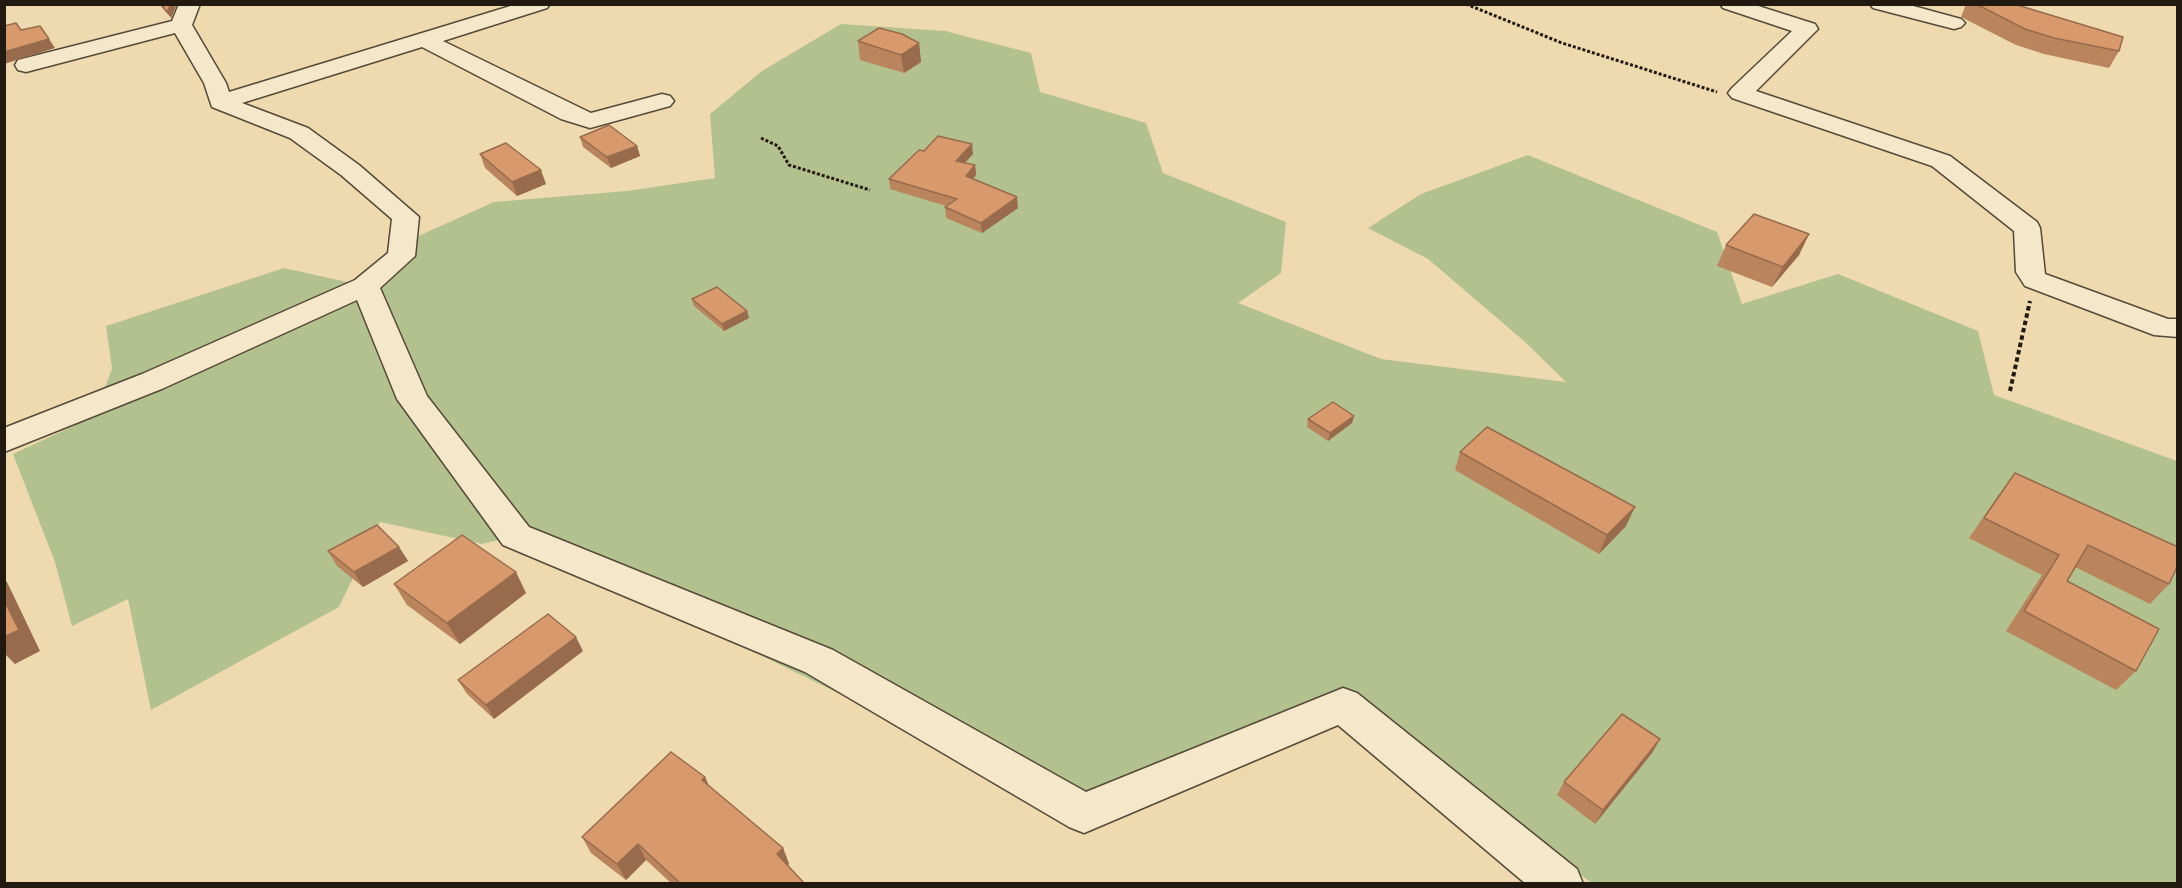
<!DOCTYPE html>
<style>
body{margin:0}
#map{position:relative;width:2182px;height:888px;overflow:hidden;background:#eedaae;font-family:"IM FELL French Canon",serif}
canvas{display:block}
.frame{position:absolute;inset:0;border:6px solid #221910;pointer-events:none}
</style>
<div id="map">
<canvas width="2182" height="888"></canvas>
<div class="frame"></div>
</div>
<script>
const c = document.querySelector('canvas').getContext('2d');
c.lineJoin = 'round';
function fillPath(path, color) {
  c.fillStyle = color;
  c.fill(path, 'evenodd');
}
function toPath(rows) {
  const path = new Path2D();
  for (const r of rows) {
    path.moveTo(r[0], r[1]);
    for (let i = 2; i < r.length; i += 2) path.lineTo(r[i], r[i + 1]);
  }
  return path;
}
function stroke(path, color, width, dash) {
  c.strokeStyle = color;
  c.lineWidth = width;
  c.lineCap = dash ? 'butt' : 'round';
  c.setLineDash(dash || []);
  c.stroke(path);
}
fillPath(toPath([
 [841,24,945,31,1031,53,1040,92,1146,123,1163,173,1286,222,1281,273,1238,303,1381,359,1566,382,1524,341,1428,259,1368,228,1421,194,1528,155,1717,232,1742,304,1838,274,1978,331,1994,395,2177,461,2177,883,1592,883,1343,705,1084,813,516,536,482,544,380,522,339,607,151,710,128,599,72,626,55,562,13,454,95,416,112,368,106,326,284,268,365,286,403,243,494,202,627,191,715,178,710,114,762,71]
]), '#b3c18f');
const minor = toPath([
 [179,4,200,4,192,25,226,83,229,92,517,4,550,4,547,8,443,41,591,113,662,94,670,96,674,101,670,106,590,128,561,119,422,47,242,103,308,128,359,165,419,217,415,256,380,288,427,396,529,527,833,650,1086,792,1343,688,1357,693,1577,869,1583,884,1526,884,1338,725,1084,833,1069,827,805,672,503,545,397,399,357,300,164,388,4,452,4,428,142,374,355,280,388,253,392,219,341,175,290,138,212,107,204,83,175,33,26,72,18,70,15,65,18,60,172,21,179,4],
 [1720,4,1752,4,1815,24,1818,29,1756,91,1950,156,2037,222,2040,228,2045,274,2168,319,2178,319,2178,337,2154,335,2025,286,2016,272,2014,231,1932,166,1732,98,1728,93,1732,88,1792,31,1723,8,1720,4],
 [1870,4,1906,4,1961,19,1965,23,1961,27,1954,29,1873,8,1870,4]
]);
stroke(minor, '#554938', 3);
stroke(toPath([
 [1466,4,1562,43,1717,92],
 [761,138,778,146,789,165,870,190]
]), '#221910', 3, [3, 2]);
stroke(toPath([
 [2010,391,2030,301]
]), '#221910', 4, [4.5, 3]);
fillPath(minor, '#f4e7ca');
fillPath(toPath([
 [159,4,177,4,171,18],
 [1966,4,2014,4,2119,51,2109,68,2044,54,2016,45,1961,17],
 [858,41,919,43,921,62,904,73,860,60],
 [580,137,637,146,640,156,611,168,583,147],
 [480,154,546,184,517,196,485,168],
 [973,154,965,163,975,165,976,175,973,179,1018,208,982,233,946,218,945,207,946,206,890,189,889,179],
 [1809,234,1799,255,1772,287,1717,266,1726,245],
 [692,299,747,311,749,318,724,331,694,306],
 [1354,416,1352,423,1328,441,1307,427,1308,419],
 [1460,452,1626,526,1599,554,1455,470],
 [2015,473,2169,584,2150,604,2075,567,2067,581,2136,671,2116,690,2006,631,2042,575,1969,538,2000,493],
 [399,547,408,561,363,587,337,566,328,551],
 [394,584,526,593,460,644,407,605],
 [583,651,494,719,467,694,458,680],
 [1652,753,1595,824,1557,795,1564,782],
 [705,777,709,786,783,848,789,864,788,865,805,884,672,884,646,860,626,880,591,853,582,837]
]), '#ba845d');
fillPath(toPath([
 [171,4,177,4,171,18,167,12],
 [49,39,55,48,4,64,4,52],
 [919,43,921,62,904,73,901,55],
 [972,144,973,154,957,171,956,161],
 [637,146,640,156,611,168,607,157],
 [975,165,976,175,966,186,966,176],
 [541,170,546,184,517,196,512,182],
 [1017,197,1018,208,982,233,981,223],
 [1809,234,1799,255,1772,287,1783,267],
 [747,311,749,318,724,331,722,324],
 [1354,416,1352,423,1328,441,1330,433],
 [1635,507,1626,526,1599,554,1607,535],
 [399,547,408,561,363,587,354,572],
 [516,572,526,593,460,644,447,623],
 [4,580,7,582,40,651,15,664,4,653],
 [576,637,583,651,494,719,486,705],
 [1660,739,1652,753,1595,824,1603,810],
 [705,777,712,793,702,780],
 [638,844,646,860,626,880,617,864],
 [783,848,789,864,783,870,777,854]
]), '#976b4c');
const building = toPath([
 [161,4,171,4,167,12,161,4],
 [1976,4,2014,4,2123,37,2119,51,2054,38,2025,29,1976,4],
 [16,23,21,30,40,26,49,39,4,52,4,26,16,23],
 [879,28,902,34,919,43,901,55,858,41,879,28],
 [609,125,637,146,607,157,580,137,609,125],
 [938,136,972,144,956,161,975,165,966,176,1017,197,981,223,945,207,957,199,889,179,919,150,924,151,938,136],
 [506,143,541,170,512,182,480,154,506,143],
 [1754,214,1809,234,1783,267,1726,245,1754,214],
 [717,287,747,311,722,324,692,299,717,287],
 [1333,402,1354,416,1330,433,1308,419,1333,402],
 [1487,427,1635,507,1607,535,1460,452,1487,427],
 [2015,473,2178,547,2178,565,2169,584,2088,545,2067,581,2159,629,2136,671,2024,611,2059,555,1984,518,2015,473],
 [377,525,399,547,354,572,328,551,377,525],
 [462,535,516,572,447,623,394,584,462,535],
 [4,600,19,630,4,637,4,600],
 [548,614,576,637,486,705,458,680,548,614],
 [1622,714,1660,739,1603,810,1564,782,1622,714],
 [671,752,705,777,702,780,783,848,777,854,805,884,681,884,638,844,617,864,582,837,671,752]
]);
fillPath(building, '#d8996c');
stroke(building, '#976b4c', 1.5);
</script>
